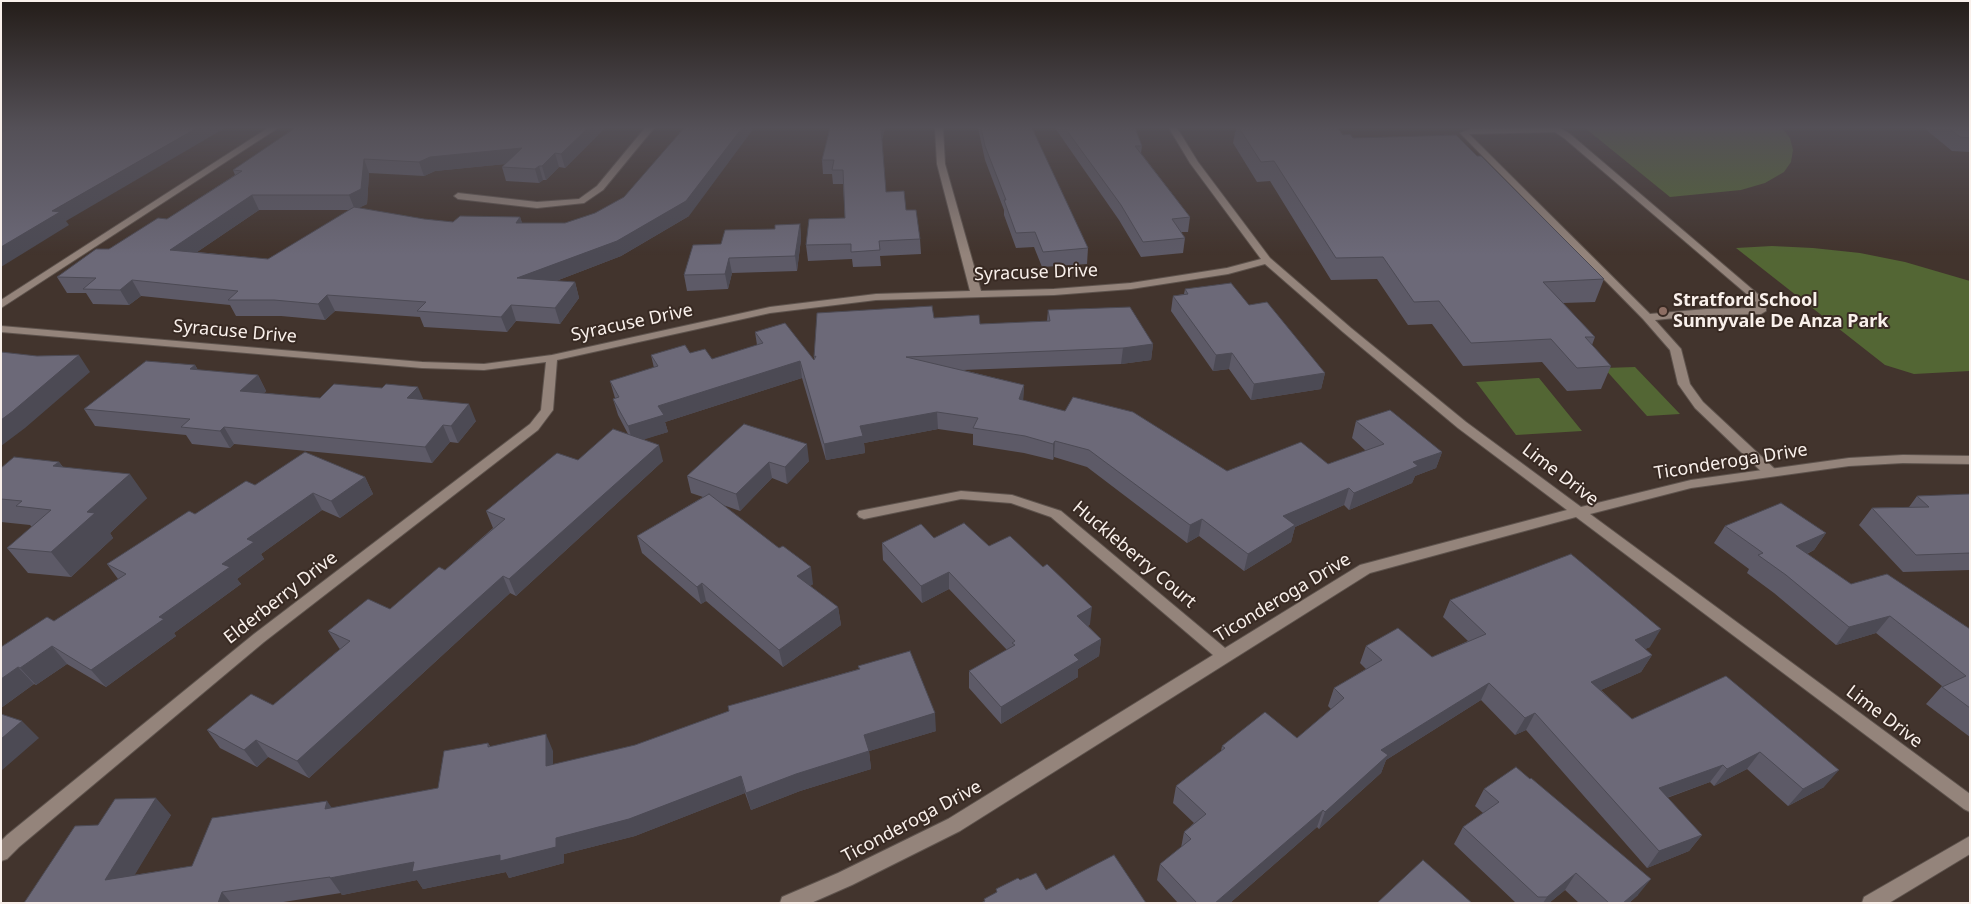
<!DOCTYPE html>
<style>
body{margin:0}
#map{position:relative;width:1971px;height:904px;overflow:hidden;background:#42342d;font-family:"Noto Sans",sans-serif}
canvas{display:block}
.frame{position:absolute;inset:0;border:2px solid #f9f0eb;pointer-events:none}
</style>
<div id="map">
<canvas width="1971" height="904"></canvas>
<div class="frame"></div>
</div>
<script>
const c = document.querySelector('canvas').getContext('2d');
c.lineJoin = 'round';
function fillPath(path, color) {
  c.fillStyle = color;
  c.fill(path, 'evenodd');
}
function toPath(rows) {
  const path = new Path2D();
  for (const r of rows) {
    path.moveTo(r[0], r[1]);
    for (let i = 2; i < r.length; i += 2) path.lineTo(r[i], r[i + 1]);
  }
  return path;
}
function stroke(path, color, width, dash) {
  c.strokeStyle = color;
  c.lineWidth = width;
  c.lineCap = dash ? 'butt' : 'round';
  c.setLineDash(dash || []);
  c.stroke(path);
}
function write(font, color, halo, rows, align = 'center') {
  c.font = font + ' "Noto Sans",sans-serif';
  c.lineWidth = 4;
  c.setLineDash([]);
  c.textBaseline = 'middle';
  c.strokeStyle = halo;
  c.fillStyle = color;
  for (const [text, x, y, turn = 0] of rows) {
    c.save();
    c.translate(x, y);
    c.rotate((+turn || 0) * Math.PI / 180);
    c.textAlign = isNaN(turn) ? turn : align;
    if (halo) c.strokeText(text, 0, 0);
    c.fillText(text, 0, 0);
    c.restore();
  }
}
fillPath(toPath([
 [1585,128,1782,128,1790,138,1793,150,1791,162,1784,172,1765,183,1741,190,1670,197],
 [1772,246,1813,248,1860,253,1905,262,1970,281,1970,371,1914,374,1885,365,1736,248],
 [1635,367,1680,414,1647,416,1604,368],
 [1538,378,1539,378,1582,431,1516,435,1476,382]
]), '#536634');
const lane = toPath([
 [1560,128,1570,134,1766,301,1766,311,1761,314,1706,315,1655,320,1681,349,1690,384,1703,402,1776,470,1777,473,1776,476,1766,476,1695,408,1678,384,1670,350,1643,319,1460,133,1470,129,1560,128],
 [1555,132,1564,138,1756,302,1756,308,1706,309,1650,314,1469,134,1555,132]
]);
const street = toPath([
 [268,128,278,128,1,308,1,300,268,128],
 [645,128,654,128,603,190,584,203,537,208,458,199,454,196,458,193,537,202,579,199,597,186,645,128],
 [935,128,943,128,945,164,981,291,1054,289,1131,283,1227,268,1261,259,1190,163,1169,128,1177,128,1198,162,1270,258,1351,328,1466,422,1581,507,1691,480,1849,458,1903,455,1970,456,1970,464,1903,463,1849,466,1691,488,1590,514,1970,794,1970,812,1964,809,1576,517,1370,573,960,831,852,885,811,903,780,903,782,897,838,873,948,819,1213,655,1051,517,1011,503,961,499,864,519,859,517,857,514,859,511,961,491,1012,495,1061,511,1225,648,1360,565,1567,510,1458,428,1343,332,1265,264,1228,274,1131,289,1054,295,876,300,770,313,557,360,553,410,538,430,264,642,19,847,7,859,1,861,1,841,7,835,254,634,530,424,541,410,546,362,484,370,422,368,1,332,1,326,422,362,484,364,552,355,770,307,876,294,970,291,937,164,935,128],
 [1970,836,1970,854,1889,903,1862,903,1864,897,1970,836]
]);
stroke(lane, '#5e534d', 2);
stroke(street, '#5e534d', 2);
fillPath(lane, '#94847b');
fillPath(street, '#94847b');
fillPath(toPath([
 [605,128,565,168,559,167,546,180,543,180,539,183,506,181,502,167,505,164,435,171,424,176,369,173,367,204,358,208,424,219,453,222,520,217,522,223,565,223,689,216,621,256,556,281,575,282,579,298,560,324,516,321,507,332,424,327,420,317,335,311,325,320,281,316,236,316,230,305,141,296,129,305,93,304,86,293,67,293,57,277,109,249,167,219,235,175,233,170],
 [259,210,351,210,268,259,197,252],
 [830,128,885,128,882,140,886,192,906,210,920,239,921,254,880,256,881,266,853,267,852,259,808,261,806,245,845,218,843,184,833,184,832,174,823,174,822,160],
 [978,128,1032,128,1088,248,1087,264,1042,267,1034,247,1016,248,1004,215,1004,210,985,160],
 [1055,128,1135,128,1142,146,1141,153,1190,217,1188,232,1181,232,1185,238,1183,253,1141,257,1119,220],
 [1236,128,1343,135,1353,138,1477,156,1604,279,1595,302,1563,303,1595,337,1592,345,1611,366,1601,389,1567,391,1542,362,1463,366,1432,324,1408,325,1377,279,1331,280,1270,181,1257,182,1233,143],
 [1924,128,1970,128,1970,152,1952,151],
 [800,224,801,239,797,271,732,273,728,289,687,291,684,275,721,244,775,229],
 [1185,289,1249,305,1325,373,1321,389,1251,400,1229,369,1213,371,1171,311,1173,296,1184,294],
 [1048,310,1153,344,1151,360,1121,364,963,370,1024,385,1023,400,1227,471,1328,464,1366,451,1352,438,1356,421,1442,452,1436,468,1415,476,1412,483,1349,510,1344,505,1295,527,1291,542,1244,571,1199,536,1187,543,1087,467,1054,457,1053,460,1024,453,973,445,973,434,938,429,864,443,865,453,826,460,802,378,665,422,668,432,644,439,663,461,516,596,510,593,309,778,268,757,257,767,220,748,207,730,273,705,340,649,339,648,328,631,390,609,445,570,493,528,486,511,578,460,628,434,618,415,613,399,615,398,610,381,654,368,651,355,690,353,712,359,757,345,755,332,814,360,814,357,934,318,980,324,1047,321],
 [195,365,198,370,258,375,266,391,264,393,320,398,423,400,476,421,458,443,450,442,432,463,234,444,230,448,192,444,186,435,95,426,84,409],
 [744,424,809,461,787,484,772,478,740,511,723,505,813,584,810,586,838,607,841,625,783,667,706,601,701,604,642,553,637,536,703,497,691,493,687,476],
 [59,462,63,467,147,498,110,533,113,538,71,577,28,573,7,548,32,527,30,525,1,522,1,468],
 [365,477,373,494,340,518,322,510,261,554,264,559,237,579,241,584,174,633,176,636,106,687,67,664,36,685,34,684,1,708,1,647,54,621,118,579,107,564,195,514,255,485],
 [1970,494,1970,570,1903,572,1859,525,1872,508,1909,507,1917,496],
 [1725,526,1826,533,1814,550,1807,554,1851,584,1970,629,1970,737,1926,704,1942,686,1876,633,1836,645,1774,593,1747,573,1749,569,1714,543],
 [934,538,989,546,1090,624,1088,626,1101,639,1099,656,1078,669,1078,677,1001,724,969,688,969,671,1007,650,949,589,922,603,883,560,882,543],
 [1450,600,1650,647,1645,649,1652,655,1641,672,1601,690,1632,719,1726,676,1824,787,1788,806,1747,769,1714,786,1710,782,1667,798,1702,835,1689,851,1647,868,1526,730,1515,735,1481,700,1386,760,1381,773,1319,829,1317,827,1230,903,1178,903,1157,880,1160,864,1181,848,1184,832,1194,823,1173,803,1176,786,1221,751,1222,746,1297,738,1331,709,1328,706,1334,688,1366,669,1360,663,1366,646,1432,657,1468,641,1443,617],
 [858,666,936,731,869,751,871,769,800,791,751,810,745,793,635,836,564,854,564,863,509,878,506,872,423,889,417,880,342,895,341,893,277,903,24,903,98,825,171,815,134,875,192,866,332,808,438,788,488,743,490,746,553,751,553,765,635,745,729,711,728,706,859,669],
 [1484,789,1638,895,1629,903,1579,903,1565,890,1549,903,1516,903,1454,844,1463,827,1483,813,1475,806]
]), '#5d5a67');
fillPath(toPath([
 [1,128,24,128,1,141],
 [197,128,225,128,66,221,69,225,1,267,1,247,52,211],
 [588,128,605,128,565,168,561,154],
 [742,128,754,128,689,216,621,256,522,294,517,278],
 [881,128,885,128,881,141],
 [522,148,526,162,435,171,424,176,419,162,430,157],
 [555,153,559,167,546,180,542,166],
 [364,159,369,173,367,204,355,210,349,195],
 [539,166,543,180,539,183,535,169],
 [252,195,259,210,178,265,170,250],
 [520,217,525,232,516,223],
 [800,224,801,239,797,271,795,256],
 [729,258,732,273,728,289,725,274],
 [132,280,141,296,129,305,120,290],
 [575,282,579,298,560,324,555,308],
 [327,295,335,311,325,320,318,304],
 [511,305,516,321,507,332,501,317],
 [1153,344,1151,360,1121,364,1123,348],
 [1232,353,1229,369,1213,371,1216,355],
 [79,355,90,372,25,428,1,446,1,420],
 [800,361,802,378,665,422,668,432,633,443,628,426,658,406],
 [195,365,204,381,190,369],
 [1325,373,1321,389,1251,400,1254,384],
 [258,375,266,391,249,408,240,391],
 [1024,385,1023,402,1019,399],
 [418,387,425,403,407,398],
 [469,404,476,421,458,443,451,426],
 [937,412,938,429,864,443,865,453,826,460,824,444,860,426],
 [443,425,450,442,432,463,425,447],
 [224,427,234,444,230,448,220,431],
 [1055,441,1054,457,1053,460,1053,444],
 [807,444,809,461,787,484,785,467],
 [659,445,663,461,516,596,509,579],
 [1442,452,1436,468,1415,476,1412,483,1349,510,1354,493,1413,462],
 [59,462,77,486,53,466],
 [769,462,772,478,740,511,736,494],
 [130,474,147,498,110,533,113,538,71,577,51,552,87,512],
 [365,477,373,494,340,518,331,501],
 [1349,488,1344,505,1295,527,1291,542,1244,571,1248,554,1283,516],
 [313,493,322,510,261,554,264,559,237,579,241,584,174,633,176,636,106,687,91,670,159,617,222,564,247,539],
 [1202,519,1199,536,1187,543,1190,525],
 [1826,533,1814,550,1784,564,1796,546],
 [811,567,813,584,800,593,797,576],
 [949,572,949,589,922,603,921,586],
 [503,576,510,593,309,778,297,761],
 [702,583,706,601,701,604,697,587],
 [838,607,841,625,783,667,779,650],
 [1092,607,1090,624,1076,633,1077,616],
 [1890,616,1876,633,1836,645,1849,627],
 [1661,629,1650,647,1625,658,1635,640],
 [1101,639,1099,656,1078,669,1078,677,1001,724,1001,707,1074,655],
 [52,646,67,664,36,685,20,668],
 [1652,655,1641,672,1581,699,1591,682],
 [18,667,34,684,1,708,1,679],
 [1489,683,1481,700,1386,760,1381,773,1319,829,1325,812,1381,750],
 [935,713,936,731,866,752,864,735],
 [1535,713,1526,730,1515,735,1525,718],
 [22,721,39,738,1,771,1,739],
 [546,734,553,751,553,784,546,766],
 [256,740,268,757,257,767,244,750],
 [869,751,871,769,800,791,751,810,746,793,796,774],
 [1760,752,1747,769,1714,786,1727,769],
 [1723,765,1710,782,1646,805,1659,788],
 [1839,770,1824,787,1788,806,1803,789],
 [741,776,745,793,635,836,564,854,564,863,509,878,506,872,423,889,417,880,342,895,330,878,414,862,500,855,556,838],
 [156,798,171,815,122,896,105,880],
 [327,801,339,818,325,809],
 [1323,810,1317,827,1230,903,1215,903],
 [1702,835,1689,851,1647,868,1659,851],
 [1576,873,1565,890,1549,903,1543,903,1547,897],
 [1651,879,1638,895,1629,903,1623,903],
 [222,892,231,903,218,903]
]), '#4c4a54');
const building = toPath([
 [10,128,197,128,52,211,60,212,1,247,1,133,10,128],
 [295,128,588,128,561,154,555,153,542,166,539,166,535,169,502,167,522,148,430,157,419,162,364,159,361,189,349,195,252,195,170,250,268,259,354,207,424,219,453,222,460,216,520,217,516,223,565,223,595,213,624,197,684,128,742,128,686,201,617,241,517,278,575,282,555,308,511,305,501,317,417,311,426,302,327,295,318,304,274,300,228,300,238,291,132,280,120,290,83,289,96,278,57,277,96,249,109,249,158,218,167,219,242,171,233,170,295,128],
 [830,128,881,128,886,192,904,191,906,210,916,210,920,239,879,241,880,250,851,252,851,244,806,245,809,219,845,218,843,170,832,170,834,160,822,160,830,128],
 [981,128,1032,128,1088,248,1043,252,1035,232,1016,233,1004,200,1006,200,985,146,981,128],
 [1065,128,1135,128,1142,146,1135,146,1190,217,1172,219,1185,238,1143,242,1121,205,1065,128],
 [1239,128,1338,128,1343,135,1350,134,1353,138,1456,135,1477,156,1481,156,1604,279,1543,282,1595,337,1585,337,1611,366,1577,368,1551,339,1471,343,1439,301,1414,302,1383,257,1336,258,1274,161,1261,162,1239,128],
 [1949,128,1970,128,1970,138,1960,137,1949,128],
 [800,224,795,256,729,258,725,274,684,275,693,245,721,244,725,230,775,229,775,225,800,224],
 [1231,283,1249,305,1267,302,1325,373,1254,384,1232,353,1216,355,1173,296,1188,294,1185,289,1231,283],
 [932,306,934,318,979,315,980,324,1050,321,1048,310,1130,307,1153,344,1123,348,906,357,1024,385,1019,399,1065,411,1073,397,1133,412,1227,471,1301,442,1328,464,1384,444,1356,421,1390,410,1442,452,1413,462,1418,466,1354,493,1349,488,1283,516,1295,525,1248,554,1202,519,1190,525,1089,450,1055,441,1053,444,1025,436,973,428,978,418,937,412,860,426,863,436,824,444,800,361,658,406,664,415,628,426,613,399,619,397,610,381,658,366,651,355,685,345,690,353,705,349,712,359,763,343,755,332,785,323,814,360,816,356,814,357,817,313,932,306],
 [1,352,37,356,79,355,13,411,1,420,1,352],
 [146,361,195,365,190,369,258,375,240,391,320,398,334,384,382,388,386,384,418,387,407,398,469,404,451,426,443,425,425,447,224,427,220,431,181,427,190,419,84,409,146,361],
 [744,424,807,444,785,467,769,462,736,494,687,476,744,424],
 [613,429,659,445,509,579,503,576,297,761,256,740,244,750,207,730,251,694,273,705,350,641,328,631,368,599,390,609,439,567,445,570,505,519,486,511,557,453,578,460,613,429],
 [305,452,365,477,331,501,313,493,247,539,254,542,222,564,230,567,159,617,164,619,91,670,52,646,20,668,18,667,1,679,1,647,47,617,54,621,126,574,107,564,189,511,195,514,246,481,255,485,305,452],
 [14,457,59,462,53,466,130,474,87,512,95,513,51,552,7,548,51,510,16,506,22,501,1,499,1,468,14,457],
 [709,494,779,548,783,546,811,567,797,576,838,607,779,650,702,583,697,587,637,536,709,494],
 [1970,494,1970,553,1916,555,1872,508,1929,507,1917,496,1970,494],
 [1781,503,1826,533,1796,546,1851,584,1887,574,1970,629,1970,708,1942,687,1966,676,1890,616,1849,627,1786,575,1758,555,1763,553,1725,526,1781,503],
 [964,523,989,546,1010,536,1043,567,1047,564,1092,607,1077,616,1101,639,1074,655,1079,660,1001,707,969,671,1015,645,1012,643,1015,641,949,572,921,586,882,543,921,524,934,538,964,523],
 [1571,554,1661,629,1635,640,1652,655,1591,682,1632,719,1726,676,1839,770,1803,789,1760,752,1727,769,1723,765,1659,788,1702,835,1659,851,1535,713,1525,718,1489,683,1381,750,1388,755,1325,812,1323,810,1215,903,1197,903,1160,864,1191,839,1184,832,1206,814,1176,786,1225,748,1222,746,1265,712,1297,738,1344,698,1334,688,1382,660,1366,646,1398,628,1432,657,1486,634,1450,600,1571,554],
 [910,651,935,713,864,735,869,751,796,774,746,793,741,776,629,819,556,838,556,847,500,861,500,855,412,872,414,862,330,878,330,877,222,892,218,903,24,903,75,826,98,825,115,799,156,798,105,880,192,866,212,818,327,801,325,809,438,788,444,751,488,743,488,747,546,734,546,766,635,745,729,711,728,706,860,669,858,666,910,651],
 [1,714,22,721,1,739,1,714],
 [1516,767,1530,779,1531,778,1651,879,1623,903,1609,903,1576,873,1547,897,1538,897,1463,827,1499,802,1484,789,1516,767],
 [1114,855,1146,903,981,903,985,901,984,899,997,892,996,889,1018,878,1020,880,1036,873,1046,890,1114,855],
 [1423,860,1472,903,1377,903,1423,860]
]);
fillPath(building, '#6c6978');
stroke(building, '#4c4a54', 1);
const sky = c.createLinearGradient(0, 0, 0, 255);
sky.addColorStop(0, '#241d19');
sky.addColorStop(0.5, '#545057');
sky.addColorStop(1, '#54505700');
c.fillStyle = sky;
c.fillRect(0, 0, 1971, 255);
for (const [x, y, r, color] of [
 [1663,311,5,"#8d6e63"]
]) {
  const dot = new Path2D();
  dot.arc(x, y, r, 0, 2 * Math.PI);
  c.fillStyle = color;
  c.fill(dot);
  stroke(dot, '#382a23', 2);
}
write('18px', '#f9f0eb', '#382a23', [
 ["Syracuse Drive",1036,273,-2],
 ["Syracuse Drive",632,323,-12],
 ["Syracuse Drive",235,332,5],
 ["Ticonderoga Drive",1731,462,-9],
 ["Lime Drive",1560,475,37],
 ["Huckleberry Court",1134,555,40],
 ["Elderberry Drive",281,598,-38],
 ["Ticonderoga Drive",1283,598,-31],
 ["Lime Drive",1884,717,37],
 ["Ticonderoga Drive",912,822,-28]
]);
write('bold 18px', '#f9f0eb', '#382a23', [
 ["Stratford School",1673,301],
 ["Sunnyvale De Anza Park",1673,322]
], 'left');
</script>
